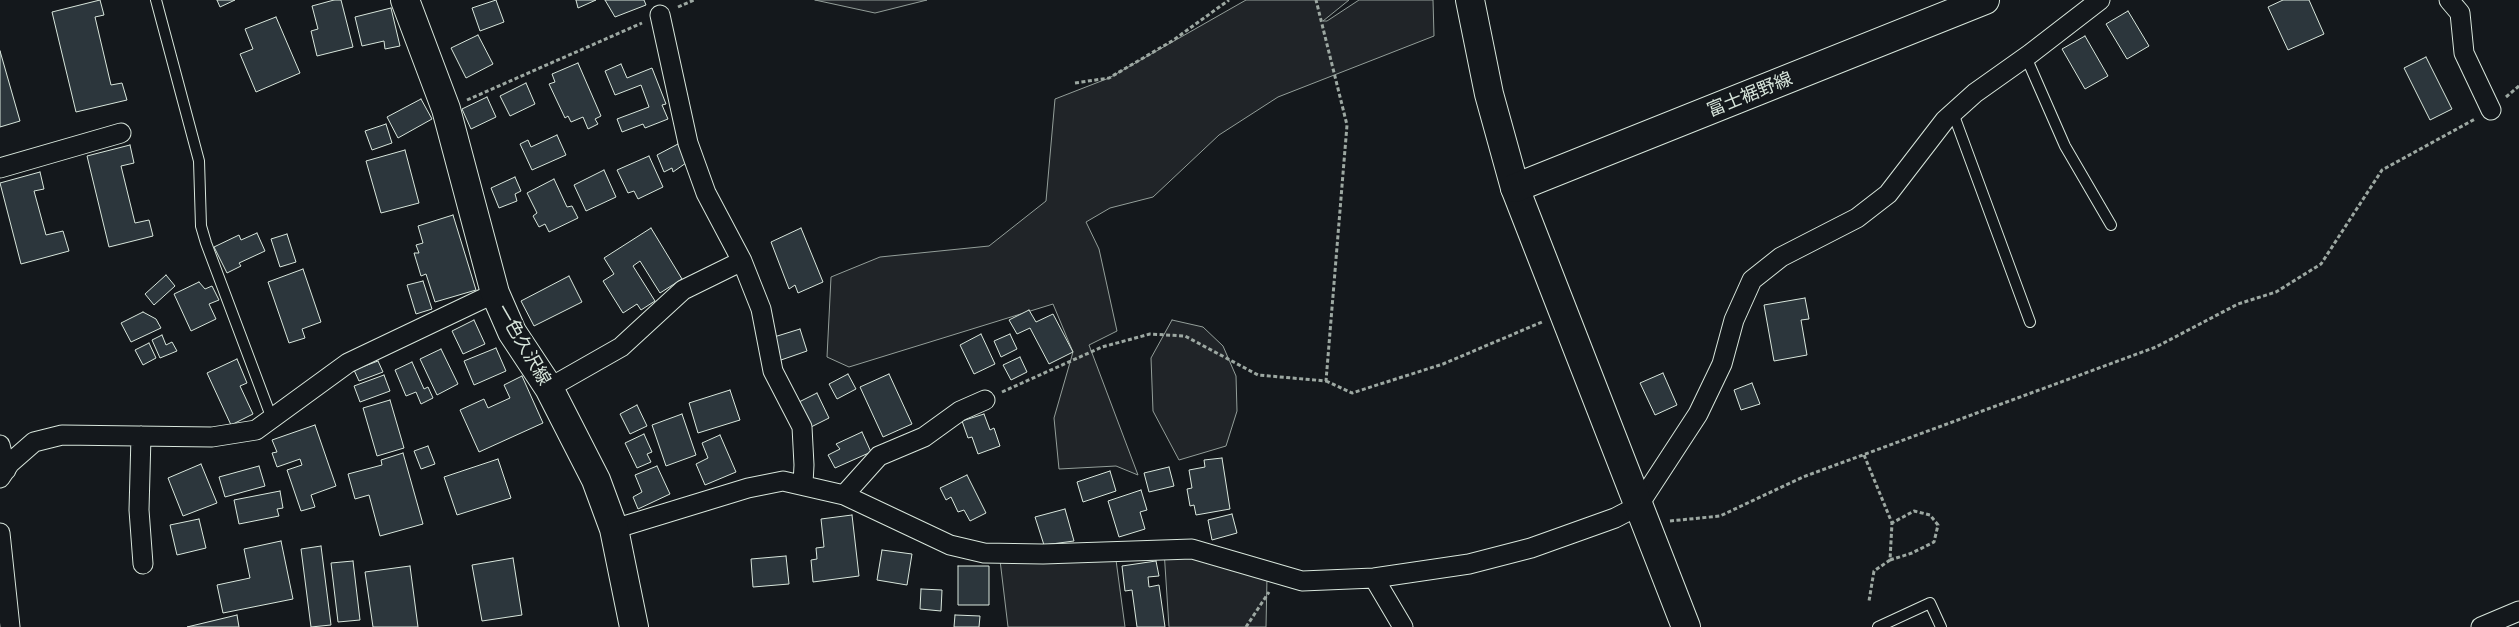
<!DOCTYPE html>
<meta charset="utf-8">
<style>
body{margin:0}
canvas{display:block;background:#14181c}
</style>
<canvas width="2519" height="627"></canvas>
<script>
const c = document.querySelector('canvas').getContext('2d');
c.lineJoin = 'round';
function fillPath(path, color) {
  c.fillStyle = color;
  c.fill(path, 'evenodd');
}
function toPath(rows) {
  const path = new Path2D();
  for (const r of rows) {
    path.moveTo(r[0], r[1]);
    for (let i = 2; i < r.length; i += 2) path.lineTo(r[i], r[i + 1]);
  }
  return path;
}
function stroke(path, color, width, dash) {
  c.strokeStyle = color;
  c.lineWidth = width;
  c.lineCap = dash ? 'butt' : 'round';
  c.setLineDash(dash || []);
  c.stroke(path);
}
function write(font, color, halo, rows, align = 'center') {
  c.font = font + ' "Roboto Serif","Noto Sans JP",serif';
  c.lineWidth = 4;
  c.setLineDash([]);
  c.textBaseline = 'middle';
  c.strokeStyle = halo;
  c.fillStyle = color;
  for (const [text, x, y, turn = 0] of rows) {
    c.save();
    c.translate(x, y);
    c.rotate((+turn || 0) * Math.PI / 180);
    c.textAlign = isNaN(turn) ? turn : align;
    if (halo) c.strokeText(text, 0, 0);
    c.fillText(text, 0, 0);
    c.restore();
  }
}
const green = toPath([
 [815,0,927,0,875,13,815,0],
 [1246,0,1349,0,1323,21,1327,21,1359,0,1433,0,1434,36,1278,97,1219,135,1153,197,1110,208,1086,222,1099,249,1117,331,1089,345,1138,475,1116,466,1059,469,1054,418,1073,352,1053,304,849,367,827,357,831,277,880,257,989,246,1046,201,1055,99,1109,78,1246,0],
 [1172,320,1203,327,1223,346,1236,376,1237,411,1226,446,1179,460,1153,411,1151,358,1172,320],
 [1164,550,1267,577,1266,627,1169,627,1164,550],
 [1000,560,1116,560,1125,627,1008,627,1000,560]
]);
fillPath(green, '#202428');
stroke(green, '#939e99', 1);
const building = toPath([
 [100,0,104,15,95,17,111,85,122,83,127,100,76,112,52,12,100,0],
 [217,0,235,0,220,7,217,0],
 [334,0,341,0,353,47,317,56,311,31,318,29,312,6,334,0],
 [496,0,504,22,480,31,472,8,496,0],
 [576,0,596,0,578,8,576,0],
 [605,0,644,0,646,5,615,17,605,0],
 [2283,0,2309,0,2324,34,2288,50,2268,7,2283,0],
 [391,8,400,46,385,49,384,41,362,46,355,17,391,8],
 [2128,11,2149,46,2127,59,2106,24,2128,11],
 [276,17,300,73,256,92,240,54,253,49,245,29,276,17],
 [478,35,493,64,466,78,451,48,478,35],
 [2085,36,2108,76,2085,89,2062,49,2085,36],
 [0,51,20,121,0,127,0,51],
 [2426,57,2452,109,2430,120,2404,68,2426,57],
 [578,63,601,116,595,119,598,124,588,129,583,117,571,122,568,116,565,118,549,84,555,82,552,74,578,63],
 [621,64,627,78,652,68,666,104,662,105,668,119,645,128,643,124,622,132,617,119,649,107,641,85,615,95,605,71,621,64],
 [526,83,535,104,510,116,500,96,526,83],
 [487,97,496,117,471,129,462,109,487,97],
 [421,99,432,119,398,138,387,117,421,99],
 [386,124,392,143,372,150,365,131,386,124],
 [557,135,566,155,532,170,520,144,528,140,531,147,557,135],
 [678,144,686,163,673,172,672,168,664,172,657,155,678,144],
 [130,145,134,163,121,166,135,223,149,220,153,236,109,247,87,156,130,145],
 [405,150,419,203,381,213,366,161,405,150],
 [649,156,663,187,638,199,634,191,628,193,617,170,649,156],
 [604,170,616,197,586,211,574,185,604,170],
 [40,172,44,189,34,191,46,235,63,231,69,251,21,264,0,183,40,172],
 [515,177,521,191,515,194,517,201,499,208,491,188,515,177],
 [554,179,567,207,572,206,578,218,549,232,545,224,539,227,533,216,537,213,527,193,554,179],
 [453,215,476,290,435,302,426,274,421,276,414,253,419,253,416,245,423,243,418,226,453,215],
 [651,228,682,279,660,293,640,261,633,266,655,301,641,310,637,304,623,313,603,281,614,274,604,258,651,228],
 [801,228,823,282,798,293,795,285,789,289,771,242,801,228],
 [257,233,265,251,239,263,241,266,227,273,214,247,239,235,241,240,257,233],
 [287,234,296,262,280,267,271,239,287,234],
 [303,269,321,322,302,329,305,338,289,343,268,282,303,269],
 [166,275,175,286,154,305,145,294,166,275],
 [569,276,582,302,534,326,521,301,569,276],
 [423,281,432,309,416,314,407,285,423,281],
 [199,282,205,289,212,286,219,300,209,304,216,319,191,331,174,294,199,282],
 [1805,298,1809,319,1801,320,1807,355,1774,361,1764,305,1805,298],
 [1029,310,1036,322,1053,314,1073,352,1049,364,1030,328,1017,334,1009,320,1029,310],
 [143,312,156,319,161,328,131,342,121,323,143,312],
 [474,320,485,344,463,354,452,331,474,320],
 [800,329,807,351,781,360,774,337,800,329],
 [981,334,995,364,974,374,960,345,981,334],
 [1010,334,1017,349,1001,357,994,341,1010,334],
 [162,335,166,345,172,342,177,351,160,358,152,340,162,335],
 [149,343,156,358,143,365,135,350,149,343],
 [496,348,506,371,474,385,464,361,496,348],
 [441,349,458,384,437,395,420,359,441,349],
 [1020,357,1027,372,1011,380,1003,365,1020,357],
 [237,359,247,383,240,386,253,414,231,425,207,373,237,359],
 [378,361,383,372,359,381,354,370,378,361],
 [412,362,424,389,428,387,433,398,421,404,416,392,406,396,395,370,412,362],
 [1663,373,1677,405,1655,415,1640,383,1663,373],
 [848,374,856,389,837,399,829,384,848,374],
 [889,374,912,424,883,437,860,387,889,374],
 [384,375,390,391,360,402,354,386,384,375],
 [522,376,543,423,479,452,460,410,484,399,488,408,510,398,504,385,522,376],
 [1752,383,1760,404,1741,410,1734,390,1752,383],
 [730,390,740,420,698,433,689,403,730,390],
 [817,393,829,418,809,428,797,403,817,393],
 [390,400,404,448,377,456,363,408,390,400],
 [637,405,647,426,630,434,620,414,637,405],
 [682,414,696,455,666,466,652,425,682,414],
 [984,414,990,430,994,428,1000,446,978,454,972,437,968,438,962,421,984,414],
 [315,425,336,486,311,495,315,507,301,511,287,470,302,465,300,459,277,467,272,453,277,452,272,440,315,425],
 [862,432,871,452,835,468,828,455,840,449,836,444,862,432],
 [644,434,652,452,647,454,651,462,637,468,625,443,644,434],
 [720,435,736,472,705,485,696,464,708,458,702,443,720,435],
 [428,446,435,464,421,469,414,451,428,446],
 [403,453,423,524,380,536,369,495,355,499,348,474,382,465,381,460,403,453],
 [1222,458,1230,509,1196,515,1194,505,1190,506,1187,489,1192,488,1189,470,1205,467,1204,460,1222,458],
 [498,459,511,498,457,515,444,477,498,459],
 [201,464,217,503,183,516,168,478,201,464],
 [259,466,265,486,225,497,219,477,259,466],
 [657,466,670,494,638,509,633,497,642,492,635,475,657,466],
 [1169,467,1174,486,1149,492,1144,473,1169,467],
 [1110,471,1116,491,1083,502,1077,482,1110,471],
 [967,475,986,513,970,521,964,510,958,512,951,497,946,500,940,488,967,475],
 [1141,490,1147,510,1140,512,1145,529,1119,537,1108,501,1141,490],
 [280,491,283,508,277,509,279,516,239,524,234,500,280,491],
 [1065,509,1074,541,1044,545,1035,517,1065,509],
 [1232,514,1237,533,1212,540,1208,520,1232,514],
 [852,515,859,576,813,582,811,560,817,559,816,548,824,547,821,519,852,515],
 [199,519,206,548,177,555,170,525,199,519],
 [281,541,293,599,223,613,217,585,250,578,244,549,281,541],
 [321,546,331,625,311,627,301,549,321,546],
 [882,550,912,554,907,585,877,580,882,550],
 [786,556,789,584,753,587,751,559,786,556],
 [513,558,522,615,482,621,472,565,513,558],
 [353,561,360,620,338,622,331,563,353,561],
 [1156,561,1159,576,1148,577,1149,587,1159,585,1165,627,1137,627,1132,590,1125,591,1122,566,1156,561],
 [410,566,418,627,373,627,365,572,410,566],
 [958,566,989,566,989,605,958,605,958,566],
 [921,589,942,590,941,611,920,609,921,589],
 [237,615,239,627,187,627,237,615],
 [955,615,980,616,979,627,954,627,955,615]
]);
fillPath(building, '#2c363c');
stroke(building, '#d8e6dc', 1);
const lane = toPath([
 [156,0,199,161,201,226,206,243,272,419],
 [2026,57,2065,146,2111,225],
 [1953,113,2030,322],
 [1878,627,1930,603,1941,627]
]);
const street = toPath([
 [2449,0,2460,13,2464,53,2491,110],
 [660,15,688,143,706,193,742,261,761,309,773,371,802,427,804,465,803,484],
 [0,168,121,133],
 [549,388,621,347,683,290,742,261],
 [141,436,139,510,143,564],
 [0,445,6,470],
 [0,478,10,463,34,442,62,435,212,437,256,430,348,363,495,293],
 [844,495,879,456,924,437,960,411,985,400],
 [614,529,748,488,783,481,844,495,950,545,984,553,1043,554,1192,549,1302,581,1374,578,1469,564,1531,548,1615,518,1638,506,1698,414,1722,364,1734,320,1752,280,1781,257,1857,218,1888,194,1945,120,1975,93,2030,54,2100,0],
 [0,533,10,627],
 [1374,578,1403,627],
 [2481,627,2519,611]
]);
const secondary = toPath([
 [1470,0,1489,94,1515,188,1686,627]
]);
const primary = toPath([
 [405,0,446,109,495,293,512,332,549,388,596,480,614,529,634,627],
 [1515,188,1985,0]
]);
stroke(lane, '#d8e6dc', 12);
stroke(street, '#d8e6dc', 21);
stroke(secondary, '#d8e6dc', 30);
stroke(primary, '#d8e6dc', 30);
stroke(toPath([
 [678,7,694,0],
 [1075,83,1109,78,1172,41,1229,0],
 [2506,97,2519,86],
 [467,100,642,23],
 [1326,381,1352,393,1443,364,1542,322],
 [1002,392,1102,347,1150,334,1185,336,1258,375,1326,381,1347,125,1316,0],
 [1864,455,1892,523,1890,560,1874,571,1869,601],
 [1670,521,1720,516,1803,477,2156,347,2238,304,2276,292,2321,264,2382,170,2475,119],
 [1890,560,1912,553,1934,542,1938,525,1930,515,1914,511,1892,523],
 [1246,627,1269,592]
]), '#9da8a2', 3, [4, 2.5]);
stroke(lane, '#14181c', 10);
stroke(street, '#14181c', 19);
stroke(secondary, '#14181c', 28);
stroke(primary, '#14181c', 28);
write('18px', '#d8e6dc', '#14181c', [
 ["富士裾野線",1750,95,-22],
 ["一色久沢線",523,345,60]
]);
</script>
